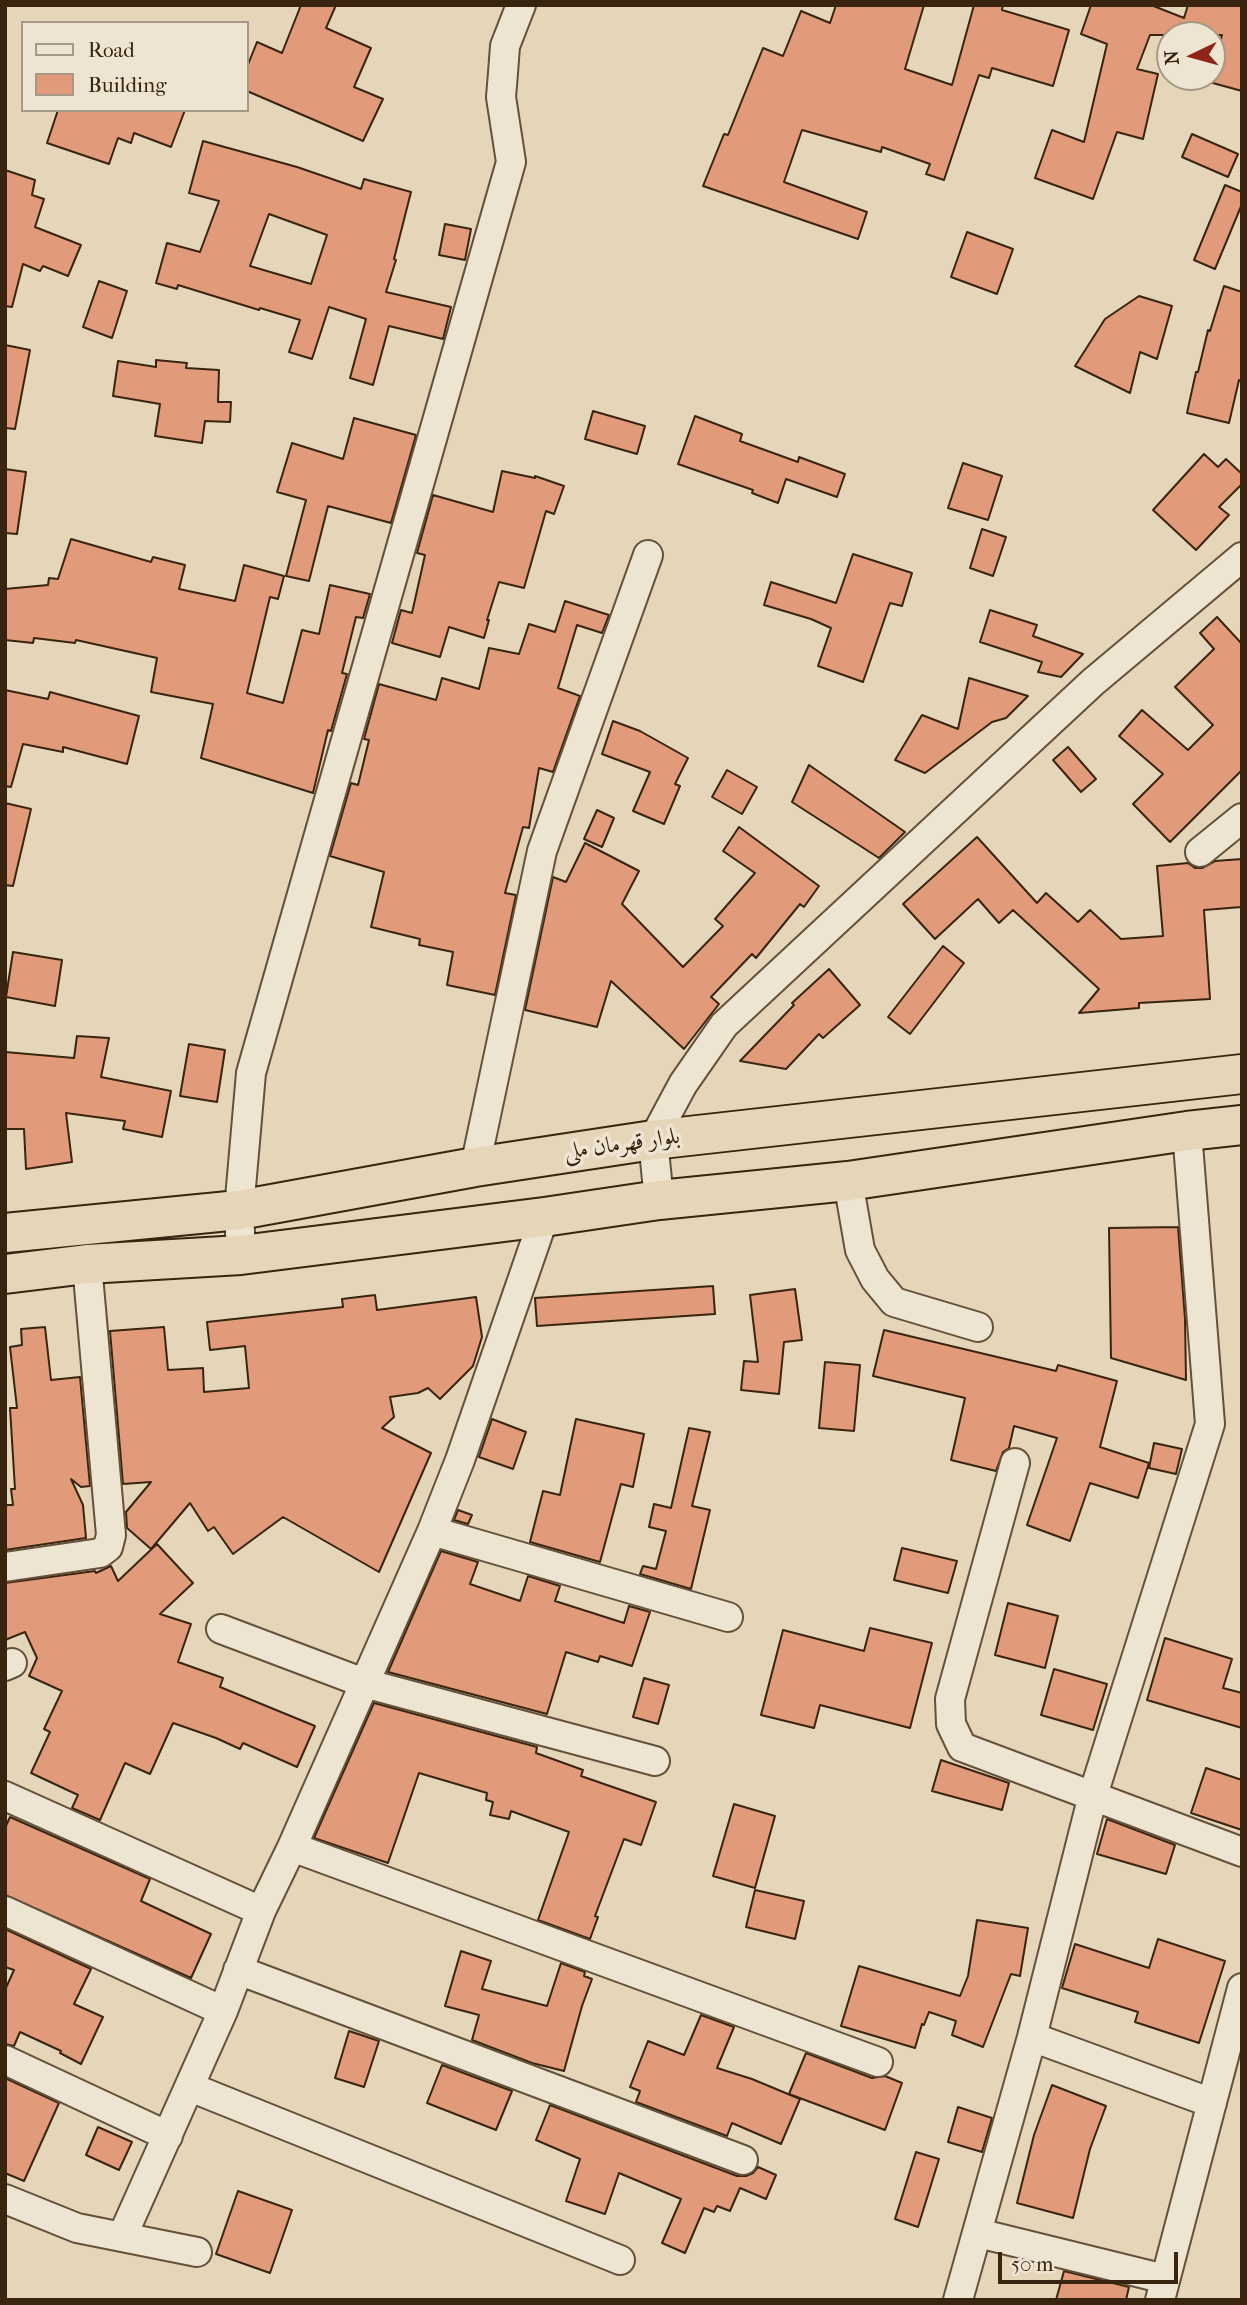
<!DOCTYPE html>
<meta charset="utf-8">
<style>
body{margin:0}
#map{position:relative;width:1247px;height:2305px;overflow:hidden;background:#e5d6b9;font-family:"IM FELL French Canon",serif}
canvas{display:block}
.frame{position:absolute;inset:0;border:7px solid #39250f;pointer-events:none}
.legend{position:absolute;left:21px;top:21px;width:228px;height:91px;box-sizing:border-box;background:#eee4d2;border:2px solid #a69884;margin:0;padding:9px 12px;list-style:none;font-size:21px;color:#39250f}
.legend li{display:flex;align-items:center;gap:14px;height:35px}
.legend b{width:35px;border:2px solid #a69884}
.north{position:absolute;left:1156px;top:21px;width:70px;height:70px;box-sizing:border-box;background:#eee4d2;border:2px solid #a69884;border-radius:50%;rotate:265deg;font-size:19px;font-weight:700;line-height:28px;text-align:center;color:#39250f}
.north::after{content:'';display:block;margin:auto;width:24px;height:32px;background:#8f2418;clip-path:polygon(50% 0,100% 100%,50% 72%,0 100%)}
.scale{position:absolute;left:998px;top:2252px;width:180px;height:32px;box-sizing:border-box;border:4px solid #39250f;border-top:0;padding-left:9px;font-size:21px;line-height:24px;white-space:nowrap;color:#39250f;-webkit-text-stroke:5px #eee4d2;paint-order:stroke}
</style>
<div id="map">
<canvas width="1247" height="2305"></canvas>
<div class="frame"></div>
<ul class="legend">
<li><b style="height:9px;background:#eee4d2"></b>Road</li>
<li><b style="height:19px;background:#e19a7a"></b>Building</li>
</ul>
<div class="north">N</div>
<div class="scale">50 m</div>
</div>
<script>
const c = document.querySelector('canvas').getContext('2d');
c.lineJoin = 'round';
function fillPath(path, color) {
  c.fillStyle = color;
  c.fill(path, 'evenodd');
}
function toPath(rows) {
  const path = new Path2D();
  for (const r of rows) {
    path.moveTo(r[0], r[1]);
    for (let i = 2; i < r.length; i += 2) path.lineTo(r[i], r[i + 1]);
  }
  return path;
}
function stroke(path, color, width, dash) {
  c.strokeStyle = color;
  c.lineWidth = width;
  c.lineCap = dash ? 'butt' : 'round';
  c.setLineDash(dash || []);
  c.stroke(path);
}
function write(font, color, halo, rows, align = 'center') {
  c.font = font + ' "IM FELL French Canon",Amiri,serif';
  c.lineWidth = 7;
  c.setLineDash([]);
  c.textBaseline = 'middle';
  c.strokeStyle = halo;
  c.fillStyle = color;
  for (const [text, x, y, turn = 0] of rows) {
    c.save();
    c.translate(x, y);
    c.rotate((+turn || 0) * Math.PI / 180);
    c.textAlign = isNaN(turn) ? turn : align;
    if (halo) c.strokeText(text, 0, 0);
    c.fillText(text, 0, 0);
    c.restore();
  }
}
const building = toPath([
 [301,5,336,5,326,28,371,48,354,87,383,99,363,141,247,91,247,67,257,42,282,53,301,5],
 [836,5,924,5,905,69,952,85,974,5,1003,5,1002,10,1069,30,1053,86,992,68,989,78,979,75,944,180,926,174,930,164,882,147,881,152,802,130,784,182,867,212,858,239,703,186,724,134,728,135,763,48,783,56,801,11,830,23,836,5],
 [1091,5,1151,5,1184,18,1188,5,1242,5,1242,91,1209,82,1222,35,1150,35,1137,69,1158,74,1143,139,1117,132,1093,199,1035,178,1052,130,1084,142,1107,44,1081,34,1091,5],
 [58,110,185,110,171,147,134,133,131,143,118,138,109,164,47,143,58,110],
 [1192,134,1238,154,1228,177,1182,157,1192,134],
 [203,141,297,167,361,189,364,179,411,192,394,259,396,260,386,292,451,307,443,339,389,326,373,385,350,378,366,319,329,307,312,359,289,352,300,320,260,308,259,310,178,285,177,289,156,283,167,243,200,252,219,201,189,193,203,141],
 [269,214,327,235,311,284,250,266,269,214],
 [5,170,35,180,32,195,44,199,35,227,81,245,68,276,43,266,40,271,23,264,12,307,5,306,5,170],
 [1225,185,1242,192,1242,204,1215,269,1194,260,1225,185],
 [445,224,471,229,465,260,439,255,445,224],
 [967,232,1013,249,997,294,951,277,967,232],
 [99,281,127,291,112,338,83,327,99,281],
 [1224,286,1242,292,1242,381,1239,380,1229,423,1187,413,1196,372,1198,372,1208,330,1210,331,1224,286],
 [1139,296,1172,306,1157,359,1140,352,1130,393,1075,366,1105,319,1139,296],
 [5,345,30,350,15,429,5,428,5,345],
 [156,360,187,363,186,368,219,370,218,402,231,402,230,422,205,421,202,443,155,436,160,404,113,396,118,361,156,367,156,360],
 [593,411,645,426,637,454,585,439,593,411],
 [695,416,742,434,740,441,798,462,799,457,845,474,837,497,786,479,778,503,752,493,753,490,678,464,695,416],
 [354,418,416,435,391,523,328,506,309,581,286,576,306,500,277,492,292,443,343,459,354,418],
 [1204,454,1218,467,1226,459,1242,474,1242,484,1219,507,1229,515,1196,550,1153,510,1204,454],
 [963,463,1002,476,988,520,948,508,963,463],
 [5,469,26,472,17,534,5,533,5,469],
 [502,471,535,478,535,476,564,486,554,514,546,511,524,588,499,582,487,620,489,620,484,638,449,627,440,657,392,643,401,610,412,613,425,555,417,553,433,495,493,512,502,471],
 [982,529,1006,537,993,576,970,568,982,529],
 [71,539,151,562,153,557,185,565,179,589,235,601,244,565,284,576,278,599,270,597,247,693,283,703,302,630,319,634,330,585,370,594,363,618,356,617,342,673,347,674,331,731,328,730,313,793,201,758,213,704,151,692,157,658,76,640,75,643,34,638,33,643,5,640,5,589,48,585,49,578,58,579,71,539],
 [853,554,912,573,902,606,890,603,863,682,818,666,831,628,811,619,764,605,771,582,836,603,853,554],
 [565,601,609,615,602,633,577,625,558,688,580,696,553,772,539,768,529,828,523,827,505,893,516,895,495,995,447,985,453,952,419,945,420,939,371,927,384,872,330,856,351,783,358,785,369,740,364,739,379,684,436,700,442,678,479,689,489,648,519,654,529,624,555,632,565,601],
 [990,610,1037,625,1033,636,1083,654,1061,677,1038,672,1042,662,980,642,990,610],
 [1217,617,1242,644,1242,770,1170,842,1133,804,1163,774,1119,736,1142,710,1188,750,1213,725,1175,687,1214,649,1200,633,1217,617],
 [969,678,1028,696,1006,718,992,722,925,773,895,760,922,715,958,729,969,678],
 [5,690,48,699,50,692,139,716,127,764,63,747,63,752,23,744,11,787,5,786,5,690],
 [613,721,640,731,688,758,675,784,680,786,664,824,633,811,650,772,602,754,613,721],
 [1068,747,1096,779,1081,792,1053,760,1068,747],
 [809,765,905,832,879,858,792,802,809,765],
 [727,770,757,787,742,814,712,797,727,770],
 [5,803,31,809,13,886,5,885,5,803],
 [597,810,614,818,602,847,584,839,597,810],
 [739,827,819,886,804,907,800,904,756,958,752,954,711,997,719,1004,684,1049,611,981,597,1027,525,1010,553,877,566,882,585,843,639,871,622,904,683,967,723,926,715,919,755,873,723,851,739,827],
 [977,837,1037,903,1046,893,1078,922,1090,910,1121,939,1163,936,1157,866,1188,863,1195,868,1202,868,1215,861,1242,859,1242,907,1204,910,1210,999,1139,1003,1139,1008,1079,1013,1099,989,1013,910,999,923,978,899,935,939,903,904,977,837],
 [943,946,964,963,910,1034,888,1017,943,946],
 [13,952,62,960,55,1006,6,997,13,952],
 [829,969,860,1005,823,1038,819,1034,786,1069,740,1061,794,1005,792,1003,829,969],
 [77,1036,109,1038,101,1077,171,1091,162,1137,123,1129,125,1121,66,1113,72,1162,26,1169,24,1129,5,1129,5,1052,74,1058,77,1036],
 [189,1044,225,1050,217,1102,180,1096,189,1044],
 [1178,1227,1185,1319,1186,1380,1111,1358,1109,1228,1178,1227],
 [713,1286,715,1314,537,1326,535,1298,713,1286],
 [795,1289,802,1340,784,1342,779,1394,741,1390,744,1361,758,1362,750,1295,795,1289],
 [375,1295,377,1310,476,1297,482,1337,473,1366,440,1399,428,1388,418,1393,390,1397,394,1417,382,1428,431,1453,379,1572,283,1517,233,1554,214,1527,208,1531,190,1503,151,1549,127,1528,126,1512,151,1482,123,1484,110,1331,164,1327,168,1370,203,1368,204,1392,249,1388,245,1346,210,1350,207,1322,343,1307,342,1299,375,1295],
 [45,1327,51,1380,80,1377,90,1486,81,1487,71,1479,83,1505,86,1538,5,1550,5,1505,13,1505,11,1489,15,1489,10,1408,17,1408,10,1347,22,1345,21,1329,45,1327],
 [884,1330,1056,1371,1058,1365,1117,1381,1100,1447,1149,1463,1138,1498,1090,1483,1070,1541,1027,1525,1057,1438,1014,1426,1009,1448,1003,1452,996,1471,951,1460,965,1398,873,1376,884,1330],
 [825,1362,860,1365,854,1431,819,1428,825,1362],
 [492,1419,526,1432,513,1469,479,1457,492,1419],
 [576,1419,644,1434,633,1487,621,1484,600,1562,530,1542,543,1491,560,1495,576,1419],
 [689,1428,710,1432,692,1506,710,1510,691,1589,640,1574,643,1566,656,1569,666,1531,649,1527,654,1504,671,1508,689,1428],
 [1154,1443,1182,1449,1176,1474,1149,1468,1154,1443],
 [458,1510,472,1515,468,1524,454,1520,458,1510],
 [157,1544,193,1583,160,1614,191,1624,178,1662,223,1678,220,1687,315,1726,297,1767,243,1743,240,1749,216,1738,173,1723,150,1774,125,1763,100,1820,72,1808,78,1795,31,1773,50,1732,44,1729,62,1691,29,1676,37,1658,25,1632,5,1640,5,1583,95,1571,96,1573,111,1566,118,1581,157,1544],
 [902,1548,957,1561,948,1593,894,1580,902,1548],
 [441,1551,478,1562,470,1584,520,1601,528,1576,560,1586,555,1601,624,1623,629,1606,650,1612,632,1666,600,1656,598,1662,566,1652,547,1714,388,1672,441,1551],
 [1008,1603,1058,1616,1045,1668,995,1655,1008,1603],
 [870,1628,932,1643,910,1728,820,1705,814,1728,761,1715,783,1630,864,1651,870,1628],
 [1165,1638,1232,1659,1223,1688,1242,1693,1242,1728,1147,1700,1165,1638],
 [1054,1669,1107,1684,1093,1730,1041,1715,1054,1669],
 [644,1678,669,1685,658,1724,633,1717,644,1678],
 [374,1703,537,1747,536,1753,583,1770,581,1776,656,1802,641,1845,624,1839,595,1916,598,1917,590,1939,538,1920,569,1832,511,1811,509,1819,490,1815,493,1802,486,1800,487,1793,419,1773,388,1863,314,1838,374,1703],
 [941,1760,1009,1783,1002,1810,932,1791,941,1760],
 [1206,1768,1242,1780,1242,1830,1191,1813,1206,1768],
 [734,1804,775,1816,755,1888,713,1876,734,1804],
 [10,1817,150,1879,141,1901,211,1934,191,1978,5,1895,5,1828,10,1817],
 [1107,1819,1175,1845,1166,1874,1097,1854,1107,1819],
 [755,1890,804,1901,795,1939,746,1927,755,1890],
 [977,1920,1028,1928,1020,1976,1011,1974,983,2047,952,2035,956,2021,929,2012,924,2025,922,2024,915,2048,841,2026,859,1966,960,1996,968,1976,977,1920],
 [5,1929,91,1969,74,2004,103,2017,81,2064,60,2053,61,2051,20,2032,14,2046,5,2044,5,1990,14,1970,5,1967,5,1929],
 [1158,1939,1225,1961,1199,2043,1135,2022,1138,2012,1062,1988,1075,1944,1149,1968,1158,1939],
 [461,1951,491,1961,482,1989,547,2006,561,1963,585,1972,584,1976,592,1979,582,2006,564,2071,532,2063,472,2040,479,2015,445,2006,461,1951],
 [701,2015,734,2027,717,2068,752,2079,800,2099,781,2144,732,2123,727,2136,636,2102,640,2091,630,2087,648,2041,684,2055,701,2015],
 [349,2031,379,2041,364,2087,335,2078,349,2031],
 [806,2053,872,2078,885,2076,902,2083,885,2130,789,2094,806,2053],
 [442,2065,512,2091,496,2130,427,2103,442,2065],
 [5,2078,59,2103,24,2181,5,2173,5,2078],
 [1052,2085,1106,2106,1090,2149,1073,2218,1017,2203,1034,2135,1052,2085],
 [550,2105,737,2176,746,2176,753,2173,758,2167,776,2175,766,2199,740,2188,730,2211,717,2206,714,2212,704,2208,685,2253,662,2243,681,2199,619,2173,605,2214,566,2201,580,2159,536,2140,550,2105],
 [958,2107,992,2118,982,2152,948,2142,958,2107],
 [98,2127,132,2142,119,2170,86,2155,98,2127],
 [916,2152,939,2159,918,2227,895,2219,916,2152],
 [238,2191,292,2210,270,2273,216,2254,238,2191],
 [1064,2271,1129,2287,1126,2300,1056,2300,1064,2271]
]);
fillPath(building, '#e19a7a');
stroke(building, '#39250f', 2);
const minor = toPath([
 [1200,852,1242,818],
 [475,1167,542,851,648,555],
 [848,1181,860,1250,875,1279,894,1302,978,1327],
 [659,1200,653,1140,683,1084,724,1025,1093,682,1242,557],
 [241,1255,239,1210,251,1073,511,162,501,97,503,73,505,46,521,5],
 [1015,1463,950,1699,951,1724,962,1747,1242,1852],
 [432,1531,728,1617],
 [5,1567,100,1553,108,1547,111,1535,87,1264],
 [221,1629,364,1683,655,1761],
 [5,1666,12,1663],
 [5,1796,261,1911],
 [292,1847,878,2062],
 [5,1911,223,2011],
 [238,1970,743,2160],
 [1032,2037,1212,2103],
 [5,2060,168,2136],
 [190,2087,620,2260],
 [5,2199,77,2228,197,2252],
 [978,2233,1165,2279],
 [122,2237,223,2011,261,1911,292,1847,432,1531,460,1460,544,1217],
 [958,2300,1032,2037,1093,1795,1210,1424,1187,1131],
 [1160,2300,1242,1988]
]);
const highway = toPath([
 [5,1233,239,1210,475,1167,653,1140,1242,1074],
 [5,1274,87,1264,241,1255,544,1217,659,1200,848,1181,1187,1131,1242,1125]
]);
stroke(minor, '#64513a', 32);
stroke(highway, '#39250f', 42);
stroke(minor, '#eee4d2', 28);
stroke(highway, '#e5d6b9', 38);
write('23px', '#39250f', '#eee4d2', [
 ["بلوار قهرمان ملی",622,1145,-8]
]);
</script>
